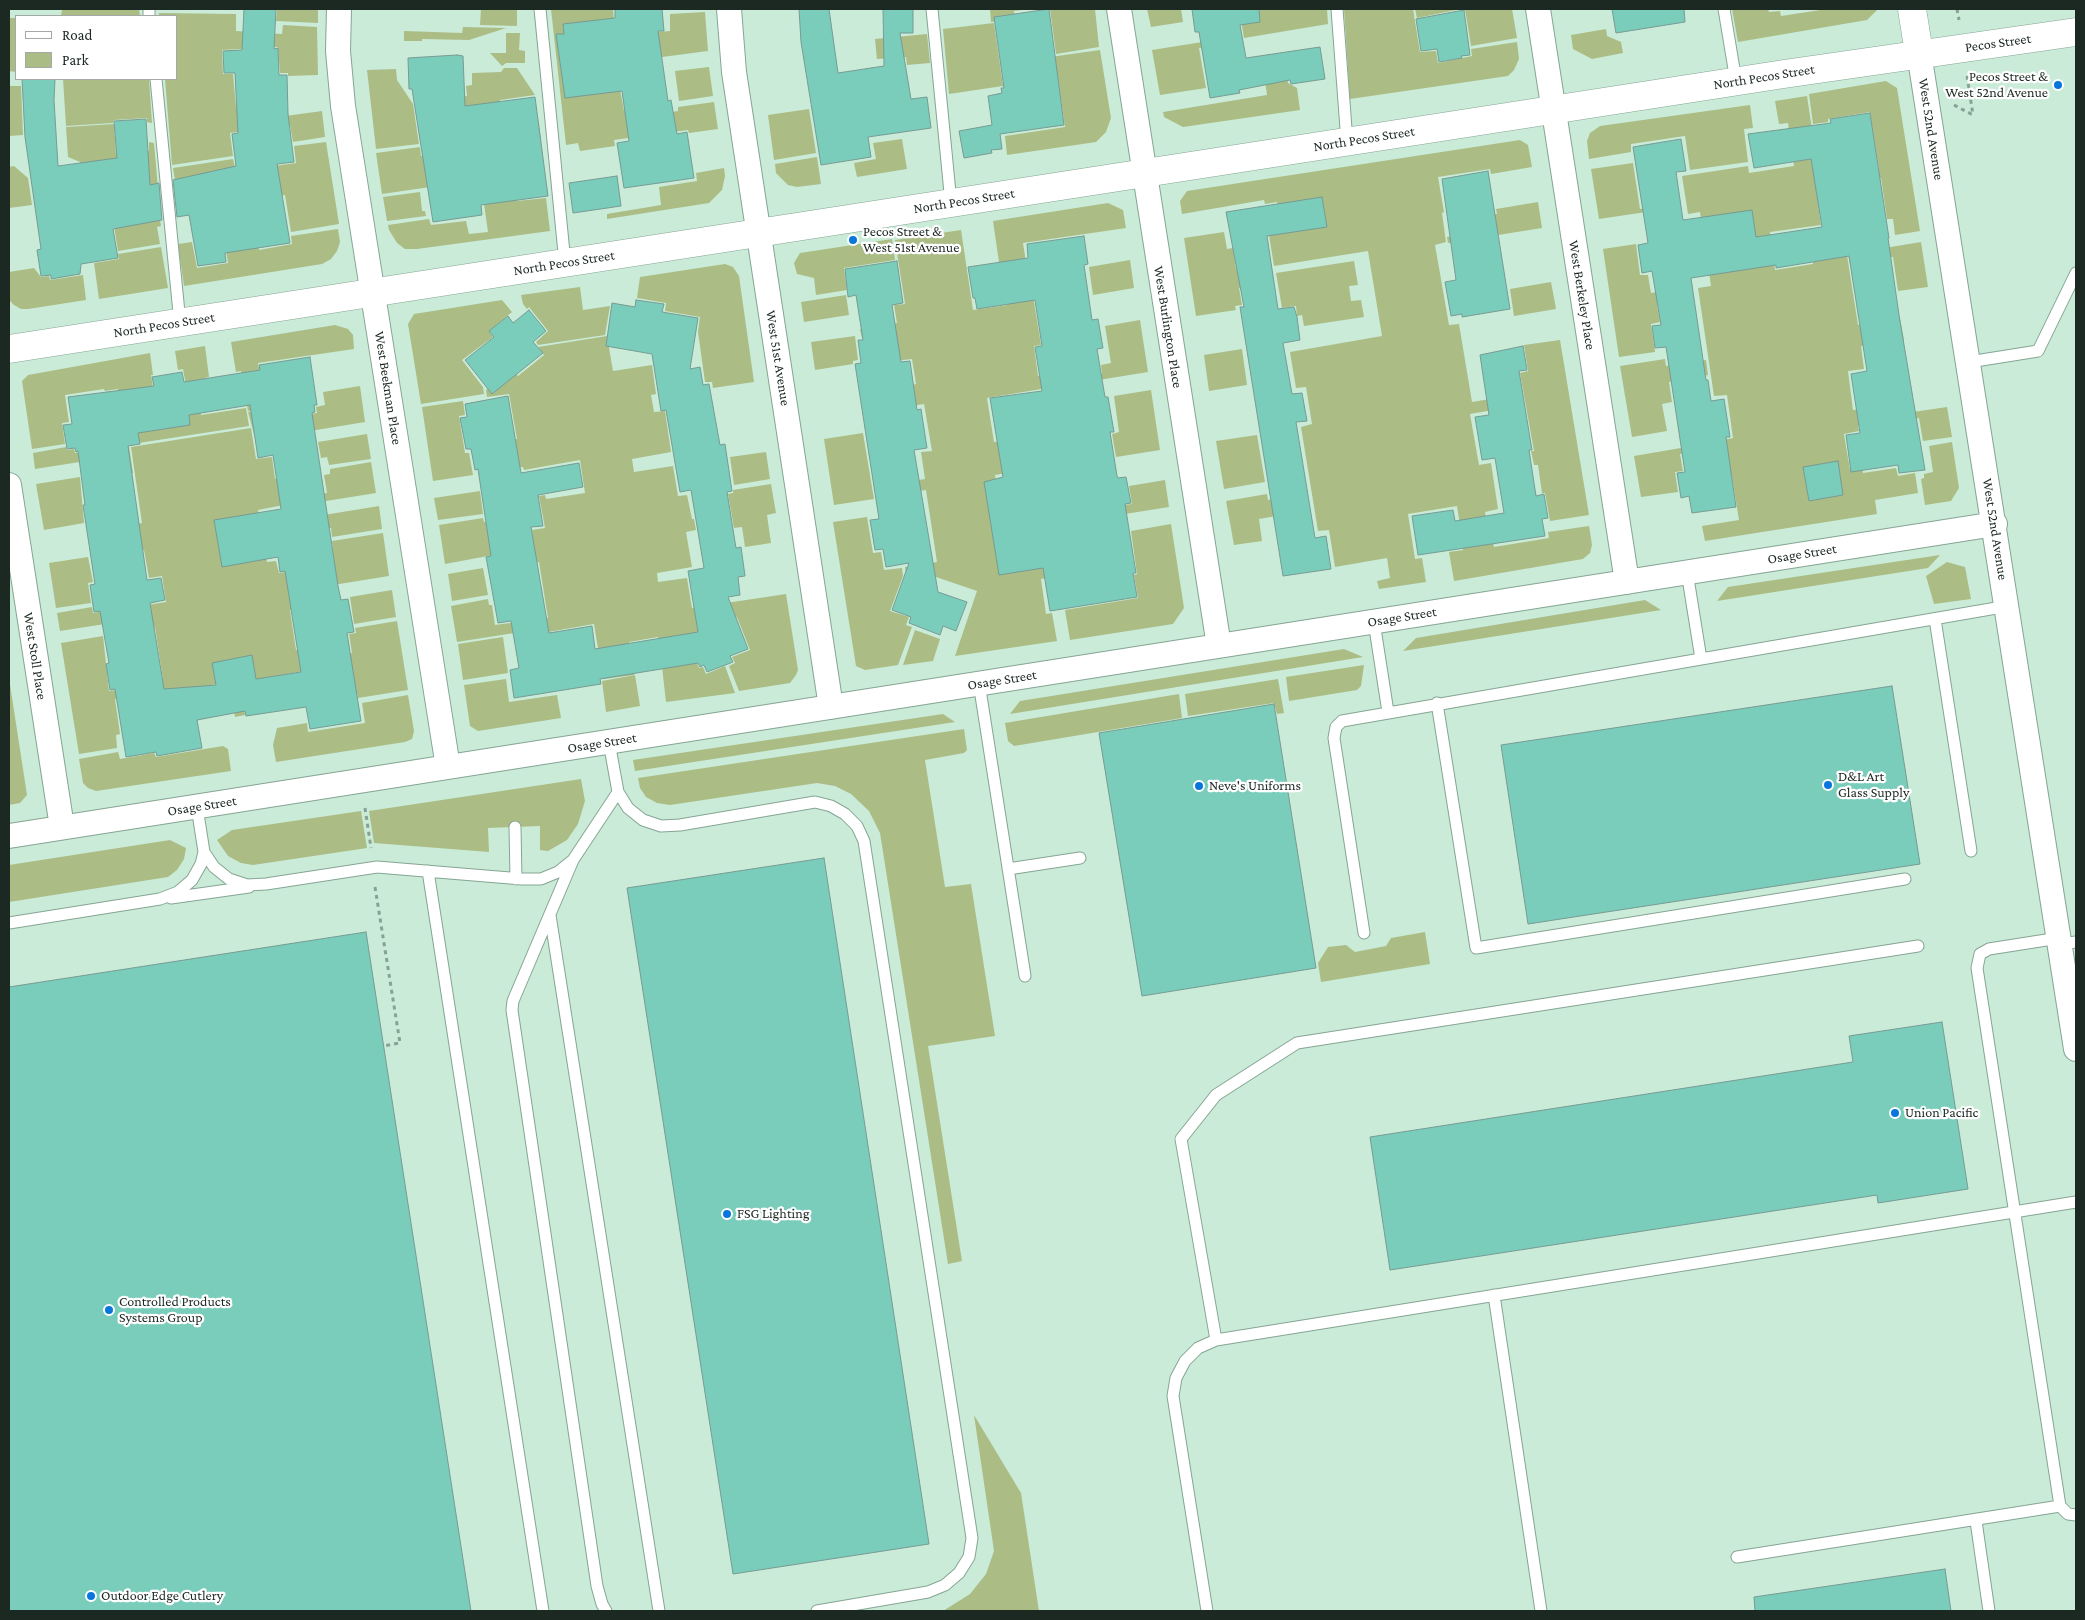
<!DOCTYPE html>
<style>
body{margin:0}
#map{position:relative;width:2085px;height:1620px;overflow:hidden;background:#caebd8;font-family:"Crimson Pro",serif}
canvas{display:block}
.frame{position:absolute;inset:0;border:10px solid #1c2822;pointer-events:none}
.legend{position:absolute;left:15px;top:15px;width:162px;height:65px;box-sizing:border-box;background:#fff;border:1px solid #a4a9a7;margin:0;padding:6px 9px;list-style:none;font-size:15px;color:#1c2822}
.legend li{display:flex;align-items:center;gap:10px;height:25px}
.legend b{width:25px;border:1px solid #a4a9a7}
</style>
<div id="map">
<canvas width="2085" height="1620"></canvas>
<div class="frame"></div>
<ul class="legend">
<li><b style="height:6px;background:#fff"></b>Road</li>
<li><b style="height:14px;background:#abbd85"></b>Park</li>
</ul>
</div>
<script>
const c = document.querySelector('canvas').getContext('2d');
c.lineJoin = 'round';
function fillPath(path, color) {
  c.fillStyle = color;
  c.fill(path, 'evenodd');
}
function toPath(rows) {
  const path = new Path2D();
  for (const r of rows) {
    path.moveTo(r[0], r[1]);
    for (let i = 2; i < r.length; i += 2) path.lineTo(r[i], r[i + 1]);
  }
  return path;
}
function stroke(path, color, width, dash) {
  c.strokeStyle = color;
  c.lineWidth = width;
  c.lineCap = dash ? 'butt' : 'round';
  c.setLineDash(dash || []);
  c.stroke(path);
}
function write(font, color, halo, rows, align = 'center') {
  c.font = font + ' "Crimson Pro",serif';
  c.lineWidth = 4.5;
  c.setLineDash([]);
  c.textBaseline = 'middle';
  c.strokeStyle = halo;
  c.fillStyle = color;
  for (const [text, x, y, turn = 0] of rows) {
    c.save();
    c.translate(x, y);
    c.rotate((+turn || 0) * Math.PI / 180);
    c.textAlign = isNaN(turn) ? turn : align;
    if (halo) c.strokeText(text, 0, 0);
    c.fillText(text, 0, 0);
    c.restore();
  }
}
fillPath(toPath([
 [62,9,139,9,140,16,61,16],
 [277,9,318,9,318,23,276,21],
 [481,9,517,9,517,26,480,25],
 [551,9,613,9,615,35,670,31,670,14,705,12,708,51,662,57,620,89,624,111,636,110,637,117,678,111,678,107,714,102,718,129,689,133,688,130,614,140,615,146,580,151,578,143,566,145],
 [990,9,1031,9,1014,11,1015,18,991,22],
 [1050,9,1095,9,1099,47,1056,54],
 [1147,9,1181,9,1183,22,1151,27],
 [1239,9,1327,9,1328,24,1244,38],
 [1344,9,1413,9,1420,52,1436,51,1438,63,1472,56,1471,49,1517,42,1519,59,1514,70,1508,76,1350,99],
 [1415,9,1461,9,1417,18],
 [1465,9,1512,9,1517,38,1471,46],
 [1732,9,1768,9,1769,12,1780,11,1781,16,1827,9,1878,9,1867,20,1738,42],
 [159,13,236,14,236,31,282,34,283,25,317,27,318,75,288,76,288,73,280,73,278,47,222,50,223,74,233,74,236,107,240,107,242,122,322,111,325,137,293,142,290,125,230,133,233,156,172,165,165,79,176,79,176,16,159,16],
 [9,18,16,18,16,72,9,71],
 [994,23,1003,86,949,94,943,29],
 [463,27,506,28,469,40,422,39,422,41,404,41,404,31,462,33],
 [1606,29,1607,36,1621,42,1623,53,1592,59,1573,49,1571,35],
 [506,33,520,33,519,50,525,51,525,63,506,63,502,66,490,53,506,53],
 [927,34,930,63,907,65,906,57,877,59,875,39],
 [1240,36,1241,42,1199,48,1206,88,1160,95,1152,50],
 [1100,50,1111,118,1106,132,1096,142,1007,155,1005,136,1065,127,1058,78,1043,58],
 [709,67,713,96,679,101,675,71],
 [504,68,517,68,535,95,500,100,504,129,539,124,541,140,496,146,464,123,461,97,467,96,466,86,472,85,472,73,501,72],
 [396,69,397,80,413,104,419,144,376,149,367,70],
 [1286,70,1288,83,1297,88,1300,110,1183,127,1164,117,1163,112,1267,95,1264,74],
 [63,79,149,79,152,123,147,122,147,118,114,120,113,123,66,126],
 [1886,81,1897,88,1920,231,1895,235,1893,219,1887,219,1881,178,1839,184,1838,176,1879,169,1870,112,1828,119,1828,122,1813,124,1809,94],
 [9,86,21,86,23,135,9,136],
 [1807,96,1817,162,1837,186,1816,189,1821,225,1770,232,1775,270,1813,264,1813,260,1847,255,1858,325,1900,319,1904,340,1861,346,1864,369,1848,371,1853,410,1875,407,1878,423,1858,426,1859,431,1844,434,1850,470,1862,468,1863,473,1896,468,1898,476,1915,473,1918,493,1875,500,1877,514,1705,541,1702,526,1739,520,1732,477,1718,441,1733,438,1727,395,1714,396,1698,288,1711,286,1700,212,1688,214,1682,176,1748,166,1749,173,1794,166,1788,123,1779,124,1775,101],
 [1750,105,1753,128,1744,129,1748,162,1690,170,1685,136,1631,144,1631,152,1589,159,1587,141,1590,133,1600,126],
 [809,109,816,153,774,160,768,115],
 [114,124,116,154,149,151,149,142,154,143,159,200,157,201,161,226,157,227,160,244,118,251,114,226,88,212,80,162,68,157,66,127],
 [902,139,907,169,857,177,854,163,876,159,873,143],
 [1520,140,1528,145,1532,167,1491,174,1490,169,1438,177,1444,212,1442,213,1446,242,1435,245,1449,325,1459,324,1472,402,1520,394,1522,405,1470,414,1479,465,1491,463,1498,509,1485,512,1490,541,1463,545,1457,506,1408,514,1415,559,1422,558,1426,582,1379,589,1377,581,1390,578,1387,558,1335,567,1329,530,1318,531,1301,427,1312,424,1306,387,1296,388,1290,352,1382,336,1368,251,1274,266,1269,235,1282,233,1277,202,1265,204,1264,200,1182,214,1180,201,1187,191],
 [326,142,339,224,291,232,285,195,251,200,179,205,173,168,233,159,236,171,296,163,294,146],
 [420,147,421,156,425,156,430,187,382,194,376,153],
 [817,157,821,184,797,187,788,185,776,173,775,164],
 [1633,163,1640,209,1679,202,1680,207,1599,219,1591,169],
 [14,166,28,178,32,205,9,208,9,167],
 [724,168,725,176,722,190,709,203,607,219,607,214,661,205,659,187,697,181,696,173],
 [514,179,517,201,546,198,550,231,417,249,405,249,397,243,389,230,388,225,429,219,431,225,466,221,469,234,488,232,481,183],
 [420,192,422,211,425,211,426,216,387,221,383,197],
 [1538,202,1542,228,1448,243,1447,237,1496,228,1494,214,1497,214,1496,209],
 [1108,203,1123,210,1126,228,1023,243,1026,262,1000,269,993,221],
 [338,229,340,242,337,251,331,259,322,264,184,286,178,244,192,242,197,268,228,263,224,237,257,240,259,250,292,244,291,236],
 [961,230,973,310,1008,305,1004,275,1029,271,1041,345,1034,346,1038,376,1064,372,1066,385,987,398,994,442,1029,437,1039,468,995,475,1008,556,1028,553,1060,576,1041,579,1046,614,1052,613,1057,641,955,656,977,591,936,577,933,585,906,577,905,567,937,562,926,490,877,497,876,487,925,479,921,452,932,451,924,404,906,407,913,385,916,384,912,359,895,361,891,334,862,338,860,329,897,323,894,305,905,304,895,240],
 [1224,232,1227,249,1233,248,1236,269,1271,264,1274,283,1239,288,1242,305,1235,306,1236,310,1196,316,1184,238],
 [892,239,895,260,844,268,847,290,816,295,814,278,797,274,794,263,800,253],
 [1921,242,1928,287,1898,291,1893,257,1850,264,1848,254],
 [1636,244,1640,275,1648,275,1651,293,1692,287,1694,299,1657,304,1660,322,1651,324,1655,352,1619,357,1603,249],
 [161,247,168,288,99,299,94,263,119,259,118,254],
 [1130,260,1134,288,1093,295,1089,267],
 [1354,261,1358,285,1349,286,1351,301,1361,300,1364,317,1304,326,1302,315,1297,316,1296,306,1282,308,1276,273],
 [725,264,733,267,739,276,754,382,713,388,712,382,705,382,698,332,700,317,665,311,666,303,637,298,640,277],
 [34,268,41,277,49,276,50,280,83,275,86,300,28,309,21,309,14,305,9,300,9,272],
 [1551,282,1556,309,1514,316,1510,289],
 [580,287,583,310,610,306,605,335,538,345,536,342,548,331,529,307,527,309,523,304,521,295],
 [846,295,849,315,804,322,801,302],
 [502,300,512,312,489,331,493,337,462,360,483,387,484,394,421,404,408,324,414,314],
 [1140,320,1148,372,1068,385,1067,379,1102,374,1101,365,1111,363,1105,326],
 [335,325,348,329,353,335,354,349,258,363,265,408,248,411,241,371,236,372,231,342],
 [607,336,613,371,652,365,656,394,651,395,654,412,665,411,671,452,621,461,632,459,634,472,673,466,678,496,687,495,692,519,694,519,696,530,686,532,692,567,657,573,658,582,687,578,692,608,724,603,727,621,660,647,658,637,629,642,634,675,603,679,594,624,531,635,529,621,548,618,539,562,523,565,520,550,445,564,439,525,483,518,484,522,493,521,533,538,532,530,545,528,539,496,545,495,546,499,585,493,580,460,524,470,523,467,508,469,504,441,517,439,509,394,487,397,486,390,512,369,518,376,544,355,538,347],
 [855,336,858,360,853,361,853,364,815,370,811,342],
 [1560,340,1589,515,1550,521,1545,493,1542,493,1538,465,1534,465,1531,451,1534,451,1520,373,1528,371,1524,345],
 [205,346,209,377,204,378,204,380,195,382,201,415,246,408,249,426,126,445,129,447,133,473,116,476,105,458,35,469,33,453,66,447,67,450,74,449,75,453,113,447,126,442,118,389,105,391,104,389,65,395,69,422,62,423,65,444,32,449,22,381,28,375,150,353,153,375,151,375,157,413,190,407,183,369,178,370,175,351],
 [1242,349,1247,385,1209,391,1204,355],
 [1665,359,1666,366,1706,360,1708,375,1669,382,1672,402,1662,404,1667,431,1632,437,1620,366],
 [360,386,365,422,304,432,303,426,254,434,248,412,277,407,279,419,317,413,316,407,325,405,323,392],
 [1151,390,1160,450,1116,457,1112,434,1119,432,1114,396],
 [463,401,465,415,459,416,465,453,469,453,473,475,433,481,422,407],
 [1947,407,1952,437,1923,441,1919,418,1879,424,1879,417],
 [251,428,256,459,272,457,275,479,285,477,289,504,258,510,267,562,276,561,279,573,328,566,306,607,290,610,296,650,312,648,345,664,240,682,245,715,235,717,229,682,193,688,198,721,154,728,148,694,115,699,120,734,116,735,117,748,79,754,61,643,103,636,109,691,146,686,146,683,163,680,155,627,138,630,134,607,166,602,162,576,149,578,144,550,128,553,122,527,142,523,131,447],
 [863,433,874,499,834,505,824,439],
 [367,434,371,459,329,465,327,457,321,458,318,442],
 [1257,435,1265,482,1224,489,1216,441],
 [1716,442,1717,448,1680,454,1683,471,1675,472,1678,492,1641,497,1634,456],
 [1952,442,1959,488,1951,501,1925,505,1921,479,1924,478,1924,474,1933,472,1929,446],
 [766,452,770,479,734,485,730,457],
 [371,462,376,493,295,506,294,498,327,493,324,475,330,474,330,469],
 [80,477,84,523,44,530,36,484],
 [1165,480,1169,507,1125,514,1124,505,1132,504,1129,486],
 [771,484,776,513,767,515,771,543,745,547,742,527,734,528,728,494,733,493,733,490],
 [480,491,483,514,438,520,434,498],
 [1307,493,1310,510,1259,519,1262,541,1234,545,1226,501,1267,494,1268,500],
 [379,506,382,529,332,537,331,528,326,529,324,515],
 [867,517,873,553,881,552,884,570,902,568,903,576,890,611,909,617,906,625,912,627,898,665,865,670,856,666,833,522],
 [1171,524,1184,608,1173,624,1070,640,1065,610,1138,598,1134,575,1137,574,1131,531],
 [1589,526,1592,545,1590,553,1583,559,1454,581,1449,552,1463,550,1463,547,1493,542,1494,547,1549,538,1548,532],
 [383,533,389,576,333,585,329,560,334,559,332,541],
 [1940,555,1928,568,1717,601,1728,587],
 [88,557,93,582,88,583,91,603,56,608,49,563],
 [1947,562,1965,567,1971,599,1934,604,1926,576],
 [483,568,488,595,452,601,448,574],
 [392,590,396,617,354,624,350,597],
 [786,594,798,670,796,675,790,683,739,691,729,666,735,663,732,657,750,650,737,617,728,620,726,603],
 [488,599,489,605,492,605,495,625,525,621,527,631,457,642,451,606],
 [1645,600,1661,610,1403,651,1416,638],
 [133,606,105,624,60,631,57,613,92,607,93,613],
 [397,621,408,690,358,698,357,693,351,694,345,655,352,653,349,634,356,633,355,628],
 [915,630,940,639,933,661,903,665],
 [503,637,508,673,463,680,458,644],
 [687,638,699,668,703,667,706,674,725,666,735,693,666,702,660,649],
 [1344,649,1363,657,1010,714,1020,701],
 [1364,665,1361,686,1357,690,1289,701,1286,677],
 [635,675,640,706,606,712,602,681],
 [9,678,27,795,20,803,9,805],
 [506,679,509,702,557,695,561,718,478,731,470,726,464,685],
 [1278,679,1284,713,1277,714,1274,703,1188,716,1185,694],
 [1179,694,1182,718,1014,746,1008,741,1005,723],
 [408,695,414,731,412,739,405,742,276,762,273,745,277,728,307,723,308,732,365,723,362,703],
 [943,714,955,722,635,771,633,760],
 [964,729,967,750,964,753,925,760,945,887,971,884,995,1036,928,1046,962,1261,948,1264,880,833,869,811,851,794,835,786,817,783,670,805,657,803,646,797,640,788,638,778],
 [223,746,228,749,231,771,96,791,88,788,83,783,79,759,118,752,120,759,154,753,156,757],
 [581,779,585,801,578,824,567,840,548,851,540,850,540,826,488,828,489,852,374,843,369,811],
 [361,811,367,848,253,865,241,863,228,856,217,840,232,830],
 [170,840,186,848,184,859,177,870,168,877,9,902,9,865],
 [1425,932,1430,964,1321,982,1318,963,1328,947,1346,945,1355,952,1386,946,1391,938],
 [974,1415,1021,1493,1039,1611,943,1611,970,1594,986,1574,994,1551]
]), '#abbd85');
const building = toPath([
 [244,9,276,9,274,49,278,48,279,75,287,75,288,114,294,162,277,164,290,243,225,253,226,262,198,266,189,215,177,217,173,180,236,166,232,134,238,133,235,73,224,73,223,51,242,50,244,9],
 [615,9,662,9,664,31,658,31,668,101,671,100,677,134,687,132,694,178,624,188,617,143,629,141,622,91,565,98,556,34,564,34,563,24,615,18,615,9],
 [799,9,829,9,838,73,884,66,883,9,913,9,913,33,900,33,911,99,927,97,931,128,868,137,871,157,821,165,801,42,799,9],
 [1049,9,1064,125,1000,134,1002,149,991,150,992,153,964,158,959,131,992,125,988,96,1002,93,1001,88,1004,88,994,17,1049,9],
 [1192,9,1259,9,1260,22,1240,25,1246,58,1320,47,1325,79,1291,84,1290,80,1239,90,1240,93,1210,98,1199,32,1195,32,1192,9],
 [1612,9,1684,9,1685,22,1616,33,1612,9],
 [1464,10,1470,55,1461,56,1462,58,1439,62,1437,49,1421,51,1416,19,1464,10],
 [457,55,463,56,465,106,535,97,548,196,481,205,482,215,433,222,412,89,409,89,408,58,457,55],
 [22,79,55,79,54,100,58,166,117,158,114,121,146,119,150,185,159,183,162,220,113,229,118,258,81,264,80,274,51,279,51,275,41,276,37,250,41,249,25,137,22,79],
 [1870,113,1889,238,1888,238,1899,315,1925,470,1899,473,1898,465,1851,472,1846,435,1860,433,1851,374,1867,371,1849,256,1776,268,1776,265,1691,278,1706,380,1708,380,1711,401,1724,399,1730,437,1726,437,1736,507,1692,513,1689,496,1681,498,1677,473,1685,472,1666,347,1655,348,1652,326,1661,325,1652,271,1642,273,1638,245,1648,243,1633,147,1681,139,1686,171,1676,172,1683,220,1752,210,1756,237,1822,227,1811,159,1754,168,1748,134,1831,123,1830,119,1870,113],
 [1488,171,1510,309,1462,317,1462,314,1451,316,1445,282,1456,280,1442,179,1488,171],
 [617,176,621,206,573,213,569,183,617,176],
 [1322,197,1327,227,1267,236,1278,309,1294,307,1297,317,1300,340,1283,343,1292,394,1302,393,1307,421,1296,422,1315,538,1326,536,1331,569,1283,576,1240,307,1244,307,1226,212,1322,197],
 [1084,236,1088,264,1084,265,1092,320,1098,319,1103,348,1097,349,1105,397,1108,397,1114,432,1110,432,1117,476,1118,478,1126,477,1131,503,1125,504,1136,573,1133,573,1137,597,1050,611,1043,568,999,575,984,482,1003,477,990,398,1042,391,1035,347,1042,346,1035,300,977,309,975,298,973,298,968,267,1028,258,1027,244,1084,236],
 [897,261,903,303,892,305,901,362,910,361,917,410,921,409,927,448,914,450,938,592,967,602,956,631,943,626,940,635,909,623,911,617,892,610,909,563,886,567,883,549,875,550,870,520,879,519,855,364,861,363,858,340,863,340,856,295,848,297,845,269,897,261],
 [636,300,664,304,662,312,698,318,690,369,700,367,703,385,709,384,720,445,725,444,732,491,727,492,736,548,741,547,745,576,738,577,740,595,728,597,748,649,730,656,733,662,707,672,704,665,700,667,698,663,600,679,601,684,514,698,510,670,519,668,511,621,498,623,486,557,491,556,478,469,475,470,471,449,466,449,460,418,467,417,465,404,508,396,521,473,579,463,583,487,538,495,543,526,531,527,549,633,592,626,595,649,698,632,688,571,704,568,691,490,680,492,666,410,661,411,652,354,606,346,612,303,635,307,636,300],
 [529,310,546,331,533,342,543,353,492,394,465,360,494,337,489,331,508,316,513,323,529,310],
 [1523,346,1527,370,1519,371,1532,450,1529,450,1536,496,1544,494,1548,518,1542,519,1545,536,1418,555,1412,516,1453,510,1455,521,1504,513,1495,458,1482,460,1475,417,1489,415,1480,355,1523,346],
 [310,357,317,405,314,405,315,412,312,413,338,586,341,600,348,599,354,632,347,633,361,721,310,729,306,707,246,716,245,711,197,720,202,748,157,756,156,752,126,757,115,689,110,690,106,664,109,663,100,611,94,612,90,585,95,584,83,505,85,505,78,451,76,452,75,448,67,449,63,425,72,424,68,397,154,386,152,377,182,372,184,382,260,370,259,365,310,357],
 [250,405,258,458,273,455,281,509,214,520,222,567,278,557,280,572,285,571,301,672,256,679,252,655,212,663,216,685,164,689,150,603,165,600,161,578,147,580,128,446,140,444,138,433,190,425,189,415,250,405],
 [1838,461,1843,495,1809,501,1803,467,1838,461],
 [1892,686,1920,864,1528,924,1501,745,1892,686],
 [1274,704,1316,968,1142,996,1099,733,1274,704],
 [824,858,929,1544,733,1574,627,888,824,858],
 [366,932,471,1611,9,1611,9,987,366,932],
 [1942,1022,1968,1189,1878,1203,1877,1195,1390,1270,1370,1137,1853,1062,1849,1036,1942,1022],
 [1945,1569,1951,1611,1755,1611,1754,1597,1945,1569]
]);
fillPath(building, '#7accbb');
stroke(building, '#779b93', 1);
const lane = toPath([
 [149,9,149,16],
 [540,9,565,263],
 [932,9,951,203],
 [1337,9,1347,142],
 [1724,9,1736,81],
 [156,79,180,323],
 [1969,362,2038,351,2076,273],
 [1687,572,1701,659],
 [1935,619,1971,851],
 [1374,622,1388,712],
 [979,683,1025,976],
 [1437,703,1476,948,1905,879],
 [609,742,618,792,628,808,643,820,661,826,680,825,815,802,831,806,845,814,857,826,864,841,972,1538,969,1557,959,1573,945,1585,928,1592,817,1611],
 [197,807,204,852,214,867,229,879,247,885,266,884,377,867,522,879,541,879,558,872,573,860,618,792],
 [515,827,516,879],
 [573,860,513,1001,512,1010,597,1586,602,1604,606,1611],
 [1008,869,1080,858],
 [428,871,543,1611],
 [171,898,249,887],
 [550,915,659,1611],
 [9,923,160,899,178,892,192,880,201,864,204,852],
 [1364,933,1334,738,1336,727,1342,721,2008,606],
 [2059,938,1989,949,1980,954,1977,968,2060,1506,2068,1514,2076,1515],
 [2060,944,2076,942],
 [1494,1295,1541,1611],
 [1216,1340,1181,1139,1216,1095,1297,1043,1918,946],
 [1976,1521,1989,1611],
 [1737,1557,2060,1506],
 [1207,1611,1173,1396,1176,1378,1185,1361,1198,1348,1216,1340,2076,1202]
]);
const street = toPath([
 [339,9,338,51,343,106,448,767],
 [729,9,734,72,831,707],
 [1119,9,1219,646],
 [1538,9,1627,582],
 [1919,53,2076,1049],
 [9,485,62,827],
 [9,836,1995,524]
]);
const secondary = toPath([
 [1912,9,1919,53],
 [9,349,1784,74,2076,32]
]);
stroke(lane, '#86a594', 13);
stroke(street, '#86a594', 26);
stroke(secondary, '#86a594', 29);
stroke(toPath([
 [1957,9,1959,20],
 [1967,76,1973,115],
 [1954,105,1973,115],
 [365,808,371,848],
 [375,887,400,1043,383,1046]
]), '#88a193', 3, [4, 4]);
stroke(lane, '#fff', 11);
stroke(street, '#fff', 24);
stroke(secondary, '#fff', 28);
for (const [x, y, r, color] of [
 [2058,85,5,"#0876dd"],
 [853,240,5,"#0876dd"],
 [1828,785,5,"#0876dd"],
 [1199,786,5,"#0876dd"],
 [1895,1113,5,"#0876dd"],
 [727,1214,5,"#0876dd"],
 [109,1310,5,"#0876dd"],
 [91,1596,5,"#0876dd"]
]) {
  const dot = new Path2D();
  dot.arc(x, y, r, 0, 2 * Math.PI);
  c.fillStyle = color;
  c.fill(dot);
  stroke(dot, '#fff', 2);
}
write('14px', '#1c2822', '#fff', [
 ["Pecos Street",1998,43,-8],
 ["North Pecos Street",1764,77,-9],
 ["West 52nd Avenue",1931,129,81],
 ["North Pecos Street",1364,139,-9],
 ["North Pecos Street",964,201,-9],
 ["North Pecos Street",564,263,-9],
 ["West Berkeley Place",1582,295,81],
 ["North Pecos Street",164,325,-9],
 ["West Burlington Place",1168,327,81],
 ["West 51st Avenue",778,358,81],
 ["West Beekman Place",388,388,81],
 ["West 52nd Avenue",1995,529,81],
 ["Osage Street",1802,554,-9],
 ["Osage Street",1402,617,-9],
 ["West Stoll Place",35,656,81],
 ["Osage Street",1002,680,-9],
 ["Osage Street",602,743,-9],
 ["Osage Street",202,806,-9]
]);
write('14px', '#1c2822', '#fff', [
 ["Pecos Street &",2048,77,"right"],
 ["West 52nd Avenue",2048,93,"right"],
 ["Pecos Street &",863,232],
 ["West 51st Avenue",863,248],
 ["D&L Art",1838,777],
 ["Glass Supply",1838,793],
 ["Neve's Uniforms",1209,786],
 ["Union Pacific",1905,1113],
 ["FSG Lighting",737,1214],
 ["Controlled Products",119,1302],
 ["Systems Group",119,1318],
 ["Outdoor Edge Cutlery",101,1596]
], 'left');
</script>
